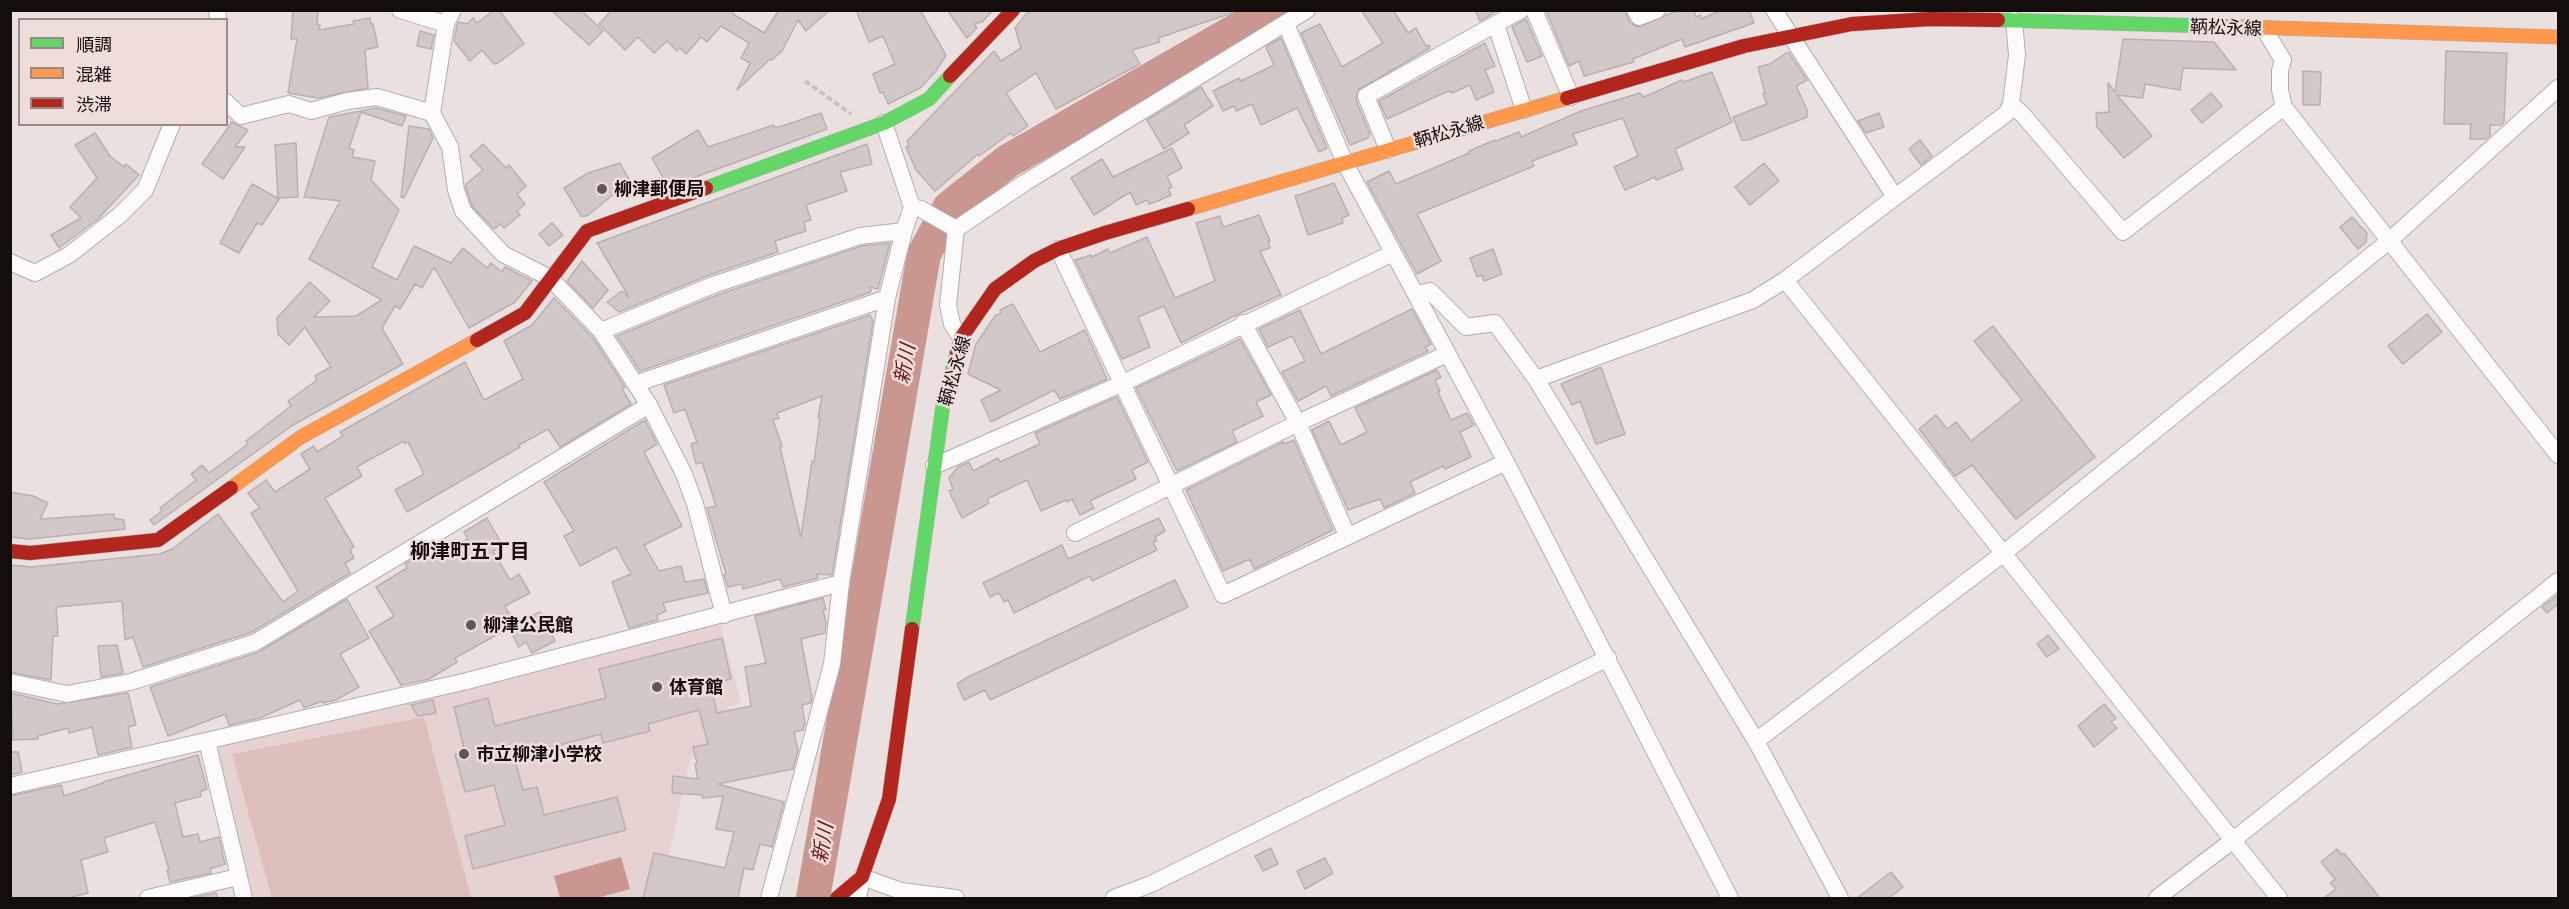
<!DOCTYPE html>
<meta charset="utf-8">
<style>
body{margin:0}
#map{position:relative;width:2569px;height:909px;overflow:hidden;background:#eae0df;font-family:"Asap Condensed","Noto Sans JP",sans-serif}
canvas{display:block}
.frame{position:absolute;inset:0;border:12px solid #130d0c;pointer-events:none}
.legend{position:absolute;left:18px;top:18px;width:210px;height:108px;box-sizing:border-box;background:#efddda;border:2px solid #978a88;margin:0;padding:8px 10px;list-style:none;font-size:18px;color:#130d0c}
.legend li{display:flex;align-items:center;gap:12px;height:30px}
.legend b{width:30px;border:2px solid #978a88}
</style>
<div id="map">
<canvas width="2569" height="909"></canvas>
<div class="frame"></div>
<ul class="legend">
<li><b style="height:8px;background:#63d668"></b>順調</li>
<li><b style="height:8px;background:#ff974d"></b>混雑</li>
<li><b style="height:8px;background:#b3261e"></b>渋滞</li>
</ul>
</div>
<script>
const c = document.querySelector('canvas').getContext('2d');
c.lineJoin = 'round';
function fillPath(path, color) {
  c.fillStyle = color;
  c.fill(path, 'evenodd');
}
function toPath(rows) {
  const path = new Path2D();
  for (const r of rows) {
    path.moveTo(r[0], r[1]);
    for (let i = 2; i < r.length; i += 2) path.lineTo(r[i], r[i + 1]);
  }
  return path;
}
function stroke(path, color, width, dash) {
  c.strokeStyle = color;
  c.lineWidth = width;
  c.lineCap = dash ? 'butt' : 'round';
  c.setLineDash(dash || []);
  c.stroke(path);
}
function write(font, color, halo, rows, align = 'center') {
  c.font = font + ' "Asap Condensed","Noto Sans JP",sans-serif';
  c.lineWidth = 5;
  c.setLineDash([]);
  c.textBaseline = 'middle';
  c.strokeStyle = halo;
  c.fillStyle = color;
  for (const [text, x, y, turn = 0] of rows) {
    c.save();
    c.translate(x, y);
    c.rotate((+turn || 0) * Math.PI / 180);
    c.textAlign = isNaN(turn) ? turn : align;
    if (halo) c.strokeText(text, 0, 0);
    c.fillText(text, 0, 0);
    c.restore();
  }
}
fillPath(toPath([
 [719,620,741,703,727,707,734,748,690,760,660,895,647,898,253,898,213,744]
]), '#e6d3d1');
fillPath(toPath([
 [424,717,471,898,272,898,232,754]
]), '#ddbfbc');
fillPath(toPath([
 [621,857,630,889,597,898,560,898,554,876]
]), '#ca9691');
stroke(toPath([
 [813,898,924,254,949,208,1008,161,1272,10]
]), '#ca9691', 34);
const building = toPath([
 [293,10,318,10,317,25,320,25,319,30,354,24,353,21,370,18,371,24,373,24,378,47,365,50,368,88,318,98,288,93,297,39,291,39,293,10],
 [494,10,499,10,524,44,498,63,494,64,482,50,470,61,454,41,457,25,459,22,467,24,473,18,477,23,494,10],
 [551,10,581,10,603,31,589,45,551,10],
 [612,10,735,10,733,14,764,33,779,10,830,10,806,31,798,20,782,51,772,60,770,59,737,90,750,63,741,58,749,43,721,26,707,42,701,37,686,54,680,48,677,51,667,41,654,53,638,37,625,50,599,24,612,10],
 [856,10,920,10,946,55,936,71,920,88,888,104,883,92,880,93,873,74,895,64,883,36,869,42,856,10],
 [947,10,993,10,982,22,974,24,977,28,967,38,947,10],
 [1036,10,1231,10,1232,13,1158,38,1160,42,1132,50,1140,64,1056,109,1036,73,1006,93,1028,126,1013,136,1011,133,979,156,978,154,935,191,916,170,906,147,909,146,907,141,994,51,1001,61,1021,48,1015,28,1027,13,1036,10],
 [1361,10,1393,10,1408,33,1416,28,1426,46,1429,45,1430,48,1358,90,1356,100,1370,134,1368,138,1350,145,1301,33,1320,24,1342,67,1383,43,1361,10],
 [1475,10,1498,10,1480,21,1475,10],
 [1546,10,1625,10,1630,23,1638,27,1679,10,1694,11,1696,17,1700,15,1701,19,1722,10,1749,10,1754,23,1685,47,1682,39,1633,59,1634,62,1584,76,1579,61,1569,66,1546,10],
 [1526,19,1542,56,1527,62,1512,27,1526,19],
 [420,31,434,35,431,49,417,46,420,31],
 [1281,38,1327,148,1319,152,1297,108,1261,125,1252,104,1236,111,1234,106,1223,111,1213,91,1239,78,1241,81,1274,65,1266,47,1281,38],
 [2123,39,2214,42,2236,70,2183,68,2180,90,2145,84,2143,98,2117,95,2152,136,2124,158,2097,127,2096,113,2109,112,2108,83,2115,92,2123,39],
 [1485,43,1495,66,1485,70,1494,92,1476,100,1470,85,1452,93,1451,91,1446,92,1387,119,1379,101,1485,43],
 [2446,51,2507,53,2504,122,2501,125,2490,125,2490,136,2486,139,2470,139,2471,124,2444,124,2446,51],
 [1786,53,1789,53,1807,80,1796,86,1807,110,1807,117,1748,140,1742,140,1733,117,1767,104,1763,94,1765,93,1758,67,1770,64,1786,53],
 [2303,71,2321,72,2320,105,2303,105,2303,71],
 [1712,72,1732,122,1675,149,1683,169,1656,180,1655,177,1625,190,1614,167,1638,156,1623,118,1573,134,1577,144,1532,161,1534,166,1417,214,1441,261,1417,274,1367,182,1389,171,1396,184,1469,153,1469,151,1495,140,1496,141,1519,132,1521,137,1581,111,1640,93,1644,97,1682,80,1684,82,1712,72],
 [1201,87,1213,106,1184,125,1189,133,1164,149,1147,120,1201,87],
 [2211,93,2222,106,2202,123,2191,110,2211,93],
 [376,108,406,116,402,126,361,112,349,148,354,150,352,157,375,161,371,180,399,210,372,267,397,280,414,246,451,263,463,248,487,268,491,263,502,272,505,267,532,281,515,302,469,328,434,267,422,288,415,284,400,309,395,306,382,328,403,364,293,425,154,525,150,520,162,511,160,508,196,480,191,474,202,465,209,473,248,444,246,441,291,406,288,401,317,380,315,376,331,367,305,327,289,345,278,334,277,318,310,282,330,301,314,317,356,316,382,300,309,259,340,201,304,197,329,117,376,108],
 [821,113,827,129,668,187,652,158,698,130,708,147,774,125,774,128,782,126,821,113],
 [1879,113,1884,127,1866,133,1858,121,1879,113],
 [232,122,248,130,235,147,245,147,223,179,202,164,232,122],
 [409,126,429,129,433,138,404,198,401,197,409,126],
 [95,133,110,156,124,167,126,164,139,175,98,219,59,248,51,235,81,218,70,207,97,178,75,145,95,133],
 [1920,140,1932,156,1921,165,1909,149,1920,140],
 [296,143,298,197,278,198,275,145,296,143],
 [483,144,506,168,509,165,526,186,517,194,525,204,517,211,520,215,504,228,501,224,494,229,472,206,466,188,466,184,483,170,470,156,483,144],
 [867,144,872,164,840,172,847,191,806,205,811,220,804,222,806,231,775,241,778,252,709,275,619,312,607,302,622,291,629,297,597,243,867,144],
 [1172,148,1182,168,1167,176,1172,187,1168,189,1171,195,1158,201,1149,204,1147,200,1136,205,1130,192,1094,215,1071,178,1102,159,1113,177,1172,148],
 [620,163,630,181,587,216,581,216,564,188,588,173,620,163],
 [1764,163,1779,181,1750,205,1735,187,1764,163],
 [1334,183,1349,215,1342,218,1343,223,1308,235,1295,196,1334,183],
 [252,184,279,199,262,225,257,223,239,253,220,243,252,184],
 [1259,215,1270,241,1268,241,1270,248,1260,251,1281,295,1238,314,1181,343,1164,306,1138,317,1150,347,1122,359,1075,260,1091,255,1092,257,1108,249,1110,253,1147,237,1175,298,1215,281,1196,223,1220,216,1223,227,1259,215],
 [2352,217,2367,233,2366,242,2358,249,2340,227,2352,217],
 [552,223,563,235,549,246,539,234,552,223],
 [890,243,878,289,870,287,871,292,640,371,617,336,717,295,862,246,890,243],
 [1493,249,1502,274,1484,281,1482,275,1477,277,1470,258,1493,249],
 [582,261,608,290,593,308,567,281,582,261],
 [554,298,593,338,625,387,622,389,631,404,560,447,548,429,519,445,520,447,407,512,395,490,424,474,408,442,405,444,404,441,365,462,357,467,362,476,325,498,354,547,350,550,354,558,345,563,350,573,252,632,143,667,133,637,125,640,122,601,56,607,58,636,53,636,51,680,10,672,11,565,31,567,160,554,172,549,218,514,283,602,298,591,251,513,260,508,248,493,266,480,275,492,310,469,301,454,309,449,314,446,317,452,343,436,340,432,465,362,484,400,523,379,504,341,532,325,554,298],
 [1013,304,1040,352,1085,330,1107,379,1060,399,1054,390,991,422,981,400,1001,390,968,374,976,344,995,316,1001,313,1000,310,1013,304],
 [1412,309,1431,344,1425,347,1428,351,1331,396,1326,386,1298,401,1282,372,1305,361,1292,336,1268,347,1259,329,1300,310,1321,354,1412,309],
 [2427,314,2442,332,2403,364,2388,346,2427,314],
 [870,315,873,321,832,575,817,574,818,578,783,587,780,579,743,589,742,584,728,587,724,575,726,574,707,508,716,506,702,462,696,464,691,444,697,442,685,409,674,413,664,385,870,315],
 [822,396,818,418,820,418,814,462,812,461,801,537,780,447,782,446,773,420,779,418,777,413,822,396],
 [1993,326,2095,457,2016,519,1972,465,1955,476,1919,429,1936,415,1947,429,1956,422,1971,441,2022,400,1974,341,1993,326],
 [1240,339,1271,395,1256,402,1263,416,1232,431,1237,442,1177,471,1136,388,1240,339],
 [1601,367,1625,434,1596,444,1580,401,1572,405,1561,384,1601,367],
 [1437,370,1441,377,1435,380,1440,391,1438,392,1451,420,1467,413,1474,425,1460,432,1471,457,1445,469,1443,466,1410,482,1415,493,1384,508,1380,499,1348,510,1312,430,1329,421,1341,445,1367,432,1355,408,1437,370],
 [1117,397,1148,462,1132,470,1136,479,1090,501,1094,508,1080,515,1072,499,1067,502,1066,500,1041,511,1027,480,987,499,989,503,962,518,949,491,953,489,949,478,958,467,969,462,973,471,998,458,1000,462,1040,444,1035,433,1117,397],
 [645,420,657,444,644,452,682,526,644,545,659,571,681,566,685,582,704,579,708,593,663,603,666,611,657,615,658,620,629,628,612,582,631,574,616,547,580,566,564,536,574,531,544,482,645,420],
 [1294,440,1333,530,1254,569,1250,559,1223,571,1186,490,1283,442,1284,444,1294,440],
 [10,492,33,496,48,503,40,519,114,514,114,518,124,520,125,529,30,539,10,537,10,492],
 [487,518,503,546,493,551,510,580,519,574,530,593,505,606,514,623,540,612,555,641,532,653,526,642,519,647,509,628,455,658,457,662,429,679,401,685,369,631,394,616,376,587,407,568,405,564,435,547,442,554,468,539,464,532,487,518],
 [1159,518,1165,531,1155,537,1157,541,1153,542,1157,550,1092,581,1090,576,1014,613,1008,600,1004,602,999,593,990,597,983,583,1062,545,1068,559,1159,518],
 [1175,580,1188,607,990,700,985,690,964,700,957,684,968,677,1175,580],
 [2556,596,2559,603,2547,613,2542,607,2556,596],
 [823,598,826,610,823,610,826,622,825,633,801,639,812,698,811,703,802,705,805,723,803,730,794,732,798,750,793,769,718,784,784,802,772,847,760,844,753,870,744,868,738,898,643,898,654,853,725,868,734,832,716,829,723,796,703,798,702,795,672,793,673,776,698,779,695,764,697,763,693,747,708,744,699,710,648,724,650,731,603,743,601,734,514,757,523,790,537,787,544,815,617,797,626,830,473,869,465,836,505,825,494,785,465,792,455,754,465,752,454,707,488,698,495,726,606,698,599,669,722,638,731,679,710,684,717,713,751,706,745,667,766,663,755,616,823,598],
 [347,599,369,638,340,654,359,687,336,700,323,703,322,701,304,708,300,700,260,718,229,725,225,714,168,736,150,687,259,652,347,599],
 [2048,635,2059,649,2047,657,2037,644,2048,635],
 [117,645,123,673,101,677,98,646,117,645],
 [11,693,57,704,128,693,136,725,128,727,132,747,98,755,92,727,69,733,68,728,38,736,38,739,13,740,11,693],
 [433,700,436,713,418,716,411,705,433,700],
 [2104,704,2116,718,2111,722,2117,728,2094,747,2078,726,2104,704],
 [10,752,18,752,22,772,10,775,10,752],
 [198,755,207,789,200,792,201,796,175,803,183,837,198,834,200,842,219,837,225,864,210,869,211,873,170,882,167,870,169,870,155,822,104,838,108,852,81,860,88,893,68,898,10,898,10,796,61,785,64,796,103,783,103,782,198,755],
 [1271,848,1278,864,1263,871,1255,856,1271,848],
 [2337,849,2342,855,2344,853,2380,898,2324,898,2336,889,2330,883,2335,879,2321,862,2337,849],
 [1325,858,1333,873,1305,889,1297,871,1325,858],
 [1891,872,1903,887,1889,898,1857,898,1891,872],
 [216,893,218,898,192,898,216,893]
]);
fillPath(building, '#d1c8c7');
stroke(building, '#b9b1b0', 1.5);
const street = toPath([
 [217,10,218,20],
 [400,10,446,24,432,113,450,147,456,190,463,211,503,254,550,278,601,331,649,405,684,474,695,504,724,615],
 [1534,10,1571,97],
 [1635,10,1639,17,1657,10],
 [1774,10,1895,197],
 [446,24,453,10],
 [1286,24,1345,163,1506,462,1730,898],
 [1496,25,1524,110],
 [2264,29,2283,60,2280,71,2280,90,2284,107,2558,455],
 [226,102,241,116,289,104,311,111,347,101,377,97,432,113],
 [2011,104,2023,115,2123,232,2284,107],
 [1388,150,1366,96,1521,10],
 [912,207,921,209,956,229],
 [1058,249,1223,595,1506,462],
 [10,262,35,273,69,255,120,215,145,190,172,124],
 [1785,280,2279,898],
 [1417,294,1430,291,1466,327,1495,323,1536,379,1756,741,1840,898],
 [1243,323,1298,423,1347,535],
 [601,331,713,285,860,236,904,231],
 [961,338,952,324,948,305,956,229,1026,182,1307,10],
 [1536,379,1753,300,1785,280,2007,113,2011,104,2017,55,2014,20],
 [635,384,887,298],
 [934,466,1121,384,1393,253],
 [1075,533,1298,423,1447,354],
 [10,682,67,694,130,682,256,642,649,405],
 [207,741,244,898],
 [1756,741,2004,553,2389,241,2558,88],
 [10,786,467,681,841,583],
 [148,898,238,877],
 [769,898,832,664,841,583,887,298,904,231,912,207,884,123],
 [858,898,862,877,901,891,956,898],
 [1114,898,1151,884,1608,658],
 [2157,898,2232,841,2558,581]
]);
const fast = toPath([
 [1998,20,2246,27],
 [706,188,884,123,929,99,950,76],
 [912,629,943,405,957,353]
]);
const slow = toPath([
 [2246,27,2558,37],
 [1188,209,1567,98],
 [231,488,301,437,477,340]
]);
const jam = toPath([
 [950,76,1013,10],
 [1567,98,1744,46,1852,24,1930,19,1998,20],
 [477,340,525,313,587,231,706,188],
 [957,353,961,338,995,289,1034,261,1058,249,1105,233,1188,209],
 [10,551,30,553,158,540,231,488],
 [837,898,862,877,889,799,912,629]
]);
stroke(street, '#b4adac', 18);
stroke(fast, '#b4adac', 15);
stroke(slow, '#b4adac', 15);
stroke(jam, '#b4adac', 15);
stroke(toPath([
 [805,81,851,114]
]), '#c6c2c1', 4, [6, 3]);
stroke(street, '#fcfafa', 16);
stroke(fast, '#63d668', 14);
stroke(slow, '#ff974d', 14);
stroke(jam, '#b3261e', 14);
for (const [x, y, r, color] of [
 [602,189,6,"#5e5756"],
 [471,625,6,"#5e5756"],
 [657,687,6,"#5e5756"],
 [464,754,6,"#5e5756"]
]) {
  const dot = new Path2D();
  dot.arc(x, y, r, 0, 2 * Math.PI);
  c.fillStyle = color;
  c.fill(dot);
  stroke(dot, '#efddda', 2);
}
write('18px', '#130d0c', '#efddda', [
 ["鞆松永線",2226,28,2],
 ["鞆松永線",1449,132,-16],
 ["鞆松永線",955,371,-74]
]);
write('bold 18px', '#130d0c', '#efddda', [
 ["柳津郵便局",614,189],
 ["柳津公民館",483,625],
 ["体育館",669,687],
 ["市立柳津小学校",476,754]
], 'left');
write('italic 20px', '#6d1817', '#efddda', [
 ["新川",905,364,-80],
 ["新川",823,843,-80]
]);
write('bold 20px', '#130d0c', '#efddda', [
 ["柳津町五丁目",470,552]
]);
</script>
